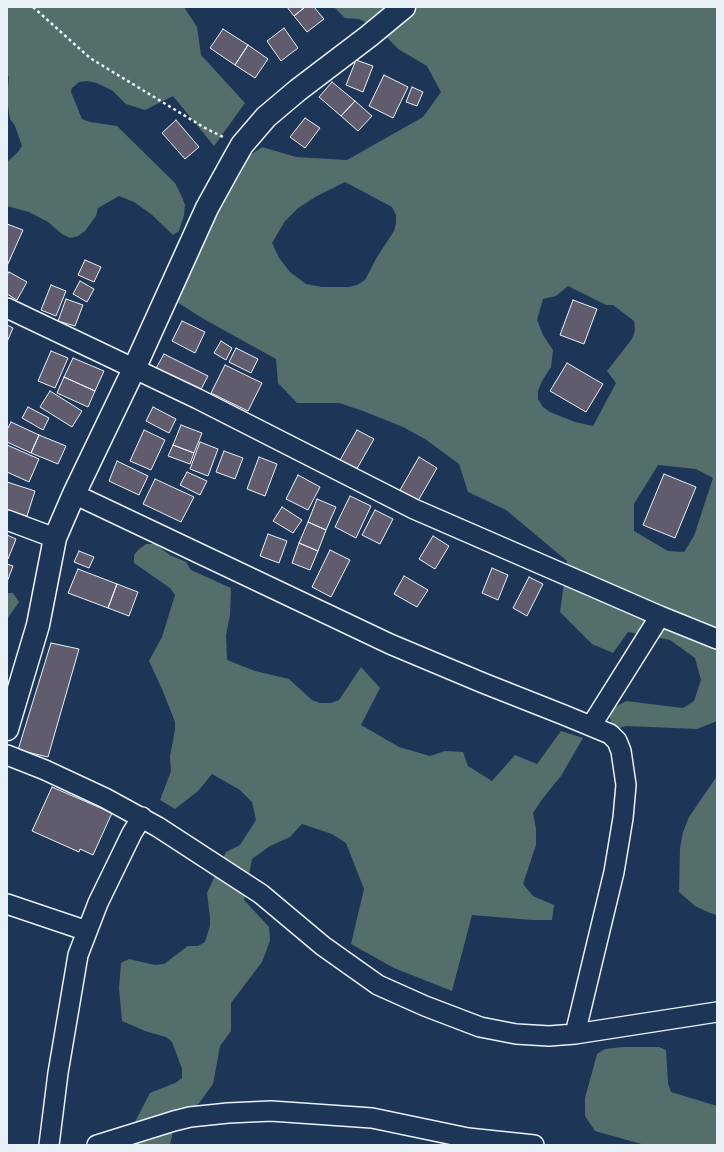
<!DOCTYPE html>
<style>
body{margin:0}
#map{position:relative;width:724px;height:1152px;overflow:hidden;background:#1d3557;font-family:Delius,sans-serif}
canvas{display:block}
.frame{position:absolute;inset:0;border:8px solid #e8f1f8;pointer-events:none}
</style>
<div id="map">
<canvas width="724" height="1152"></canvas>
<div class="frame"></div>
</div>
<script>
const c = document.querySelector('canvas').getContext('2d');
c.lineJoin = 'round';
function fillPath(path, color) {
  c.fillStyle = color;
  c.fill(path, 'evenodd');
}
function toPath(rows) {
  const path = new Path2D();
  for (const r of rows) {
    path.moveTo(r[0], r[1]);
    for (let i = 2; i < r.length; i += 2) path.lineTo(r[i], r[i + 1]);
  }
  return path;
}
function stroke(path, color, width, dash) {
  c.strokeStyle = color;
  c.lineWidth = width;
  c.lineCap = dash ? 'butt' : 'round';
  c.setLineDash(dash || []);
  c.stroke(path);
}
fillPath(toPath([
 [7,7,184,7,197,27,201,55,245,103,214,146,173,96,145,110,126,104,113,91,97,83,87,81,79,82,72,88,71,92,82,119,90,122,117,126,175,183,182,197,185,205,184,215,179,231,173,235,151,214,134,202,119,196,98,208,96,216,85,231,78,236,70,238,62,234,48,222,29,212,7,206,7,162,17,153,22,146,15,126,10,119,7,99,9,77,7,75],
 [334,7,717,7,717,721,697,729,626,726,613,730,608,711,626,701,683,708,694,701,701,680,695,658,670,640,628,632,613,653,592,644,560,612,567,561,506,510,468,492,459,464,425,439,403,427,363,411,339,403,297,403,278,383,276,359,202,318,177,302,231,182,244,159,262,147,296,157,347,160,423,117,441,92,427,66,398,49,380,30,359,19,345,18],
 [345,182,392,207,396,215,396,223,394,231,377,257,365,280,357,285,349,287,322,287,306,284,290,272,279,258,272,243,285,221,298,208,317,196],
 [568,286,606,305,613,305,634,321,635,330,632,339,607,371,616,383,593,426,575,422,550,412,543,407,538,399,538,391,542,381,551,367,553,350,543,335,537,320,543,299,556,296],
 [658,465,696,469,713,478,694,536,684,552,668,551,634,531,634,504],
 [146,544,155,544,170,555,186,562,191,570,231,588,230,615,226,635,227,660,255,671,289,679,312,700,320,703,331,703,339,700,361,667,380,688,361,725,399,747,430,756,445,751,463,752,468,766,492,781,515,755,537,764,561,731,583,738,561,776,543,798,533,813,536,829,536,845,523,884,533,896,554,905,552,920,532,920,472,915,452,991,394,968,351,944,364,889,346,843,332,834,302,824,290,837,270,846,252,859,244,900,269,927,270,941,262,962,231,1003,231,1031,220,1046,213,1084,200,1102,173,1131,170,1145,128,1145,136,1120,150,1093,175,1083,182,1078,182,1069,172,1042,166,1037,145,1031,122,1021,119,988,121,963,129,959,155,965,164,964,188,946,198,946,205,942,210,926,210,918,207,893,226,852,240,845,256,820,252,802,240,790,212,774,198,791,175,809,160,800,171,771,170,756,175,730,175,722,162,689,149,661,162,637,175,595,170,588,134,563,134,555,139,549],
 [7,593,13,593,19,602,7,619],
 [717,776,717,915,710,913,695,906,679,892,680,848,683,832,689,817],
 [622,1047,659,1047,666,1050,668,1083,671,1092,717,1106,717,1145,645,1145,595,1131,585,1116,585,1098,597,1054,605,1049]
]), '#546e6c');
const building = toPath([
 [287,7,305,7,294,16,287,7],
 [305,7,314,7,324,19,307,32,294,16,305,7],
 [284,28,298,48,281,61,267,41,284,28],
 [223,29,248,45,235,65,210,48,223,29],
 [248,45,268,59,255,78,235,65,248,45],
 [356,60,373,66,363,92,346,85,356,60],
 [384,75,408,87,393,118,369,106,384,75],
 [332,82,355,101,341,116,319,97,332,82],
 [412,87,423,92,417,106,406,102,412,87],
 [355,101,372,116,358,131,341,116,355,101],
 [305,118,320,128,305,148,290,137,305,118],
 [176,120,199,147,185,159,162,133,176,120],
 [7,224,23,230,7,266,7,224],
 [85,260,101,267,94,282,78,275,85,260],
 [9,272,27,282,17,300,7,294,7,275,9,272],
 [80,281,94,289,87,302,73,294,80,281],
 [51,285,66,291,56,316,41,310,51,285],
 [66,299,83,305,75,326,58,321,66,299],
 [573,300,597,309,584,344,560,335,573,300],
 [182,321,205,332,195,353,172,341,182,321],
 [7,325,13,328,7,342,7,325],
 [221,341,232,348,226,360,214,353,221,341],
 [236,348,258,359,251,373,229,362,236,348],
 [51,351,68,358,55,388,38,381,51,351],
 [164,354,208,376,199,393,155,370,164,354],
 [73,358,104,371,95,391,64,377,73,358],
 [567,363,603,384,586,412,550,391,567,363],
 [225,365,262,383,248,411,211,393,225,365],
 [64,377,95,391,88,407,57,393,64,377],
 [50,391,82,411,72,427,40,407,50,391],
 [28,407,49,418,43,430,22,418,28,407],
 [153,407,176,419,169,433,146,421,153,407],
 [11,422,39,435,31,453,7,442,7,430,11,422],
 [181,425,202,433,194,453,173,445,181,425],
 [144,430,165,440,151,470,130,461,144,430],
 [357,430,374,439,355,472,339,462,357,430],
 [39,435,66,446,58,464,31,453,39,435],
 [200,442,218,449,208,476,190,469,200,442],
 [7,445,39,459,29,482,7,472,7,445],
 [173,445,194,453,190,464,168,456,173,445],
 [224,451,243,458,235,479,216,472,224,451],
 [259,457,277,464,265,496,247,489,259,457],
 [419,457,437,468,418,501,400,490,419,457],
 [117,461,148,476,139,495,109,481,117,461],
 [187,472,207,481,200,495,180,485,187,472],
 [664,474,696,487,675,538,643,525,664,474],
 [298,475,320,487,308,510,286,499,298,475],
 [155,479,194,497,181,522,143,504,155,479],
 [7,482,35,491,27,516,7,510,7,482],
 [350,496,371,506,356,538,335,527,350,496],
 [317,499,336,507,326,530,308,522,317,499],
 [282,507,302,520,293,533,273,521,282,507],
 [375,510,393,519,380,544,362,535,375,510],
 [308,522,326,530,318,551,299,543,308,522],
 [268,534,287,541,279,563,260,556,268,534],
 [7,535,16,539,8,559,7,558,7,535],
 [433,536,449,546,435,569,419,559,433,536],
 [299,543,318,551,310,570,292,563,299,543],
 [330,550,350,560,331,597,312,587,330,550],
 [79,551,94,557,89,568,74,562,79,551],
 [7,564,13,566,7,582,7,564],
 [492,568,508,575,498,600,482,593,492,568],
 [78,569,117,584,108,608,68,593,78,569],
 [404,576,428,590,417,607,394,594,404,576],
 [529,577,543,584,527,616,513,608,529,577],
 [117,584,138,592,129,616,108,608,117,584],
 [51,643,79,649,48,757,18,750,51,643],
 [52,787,112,813,93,855,80,849,79,852,32,831,52,787]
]);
fillPath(building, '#605c6e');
stroke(building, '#e8f1f8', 1);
const minor = toPath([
 [7,308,198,399,414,509,660,616,591,726],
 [74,494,390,644,483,683,564,715,610,734,617,741,621,751,626,785,623,818,614,872,575,1034],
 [7,520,55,538],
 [660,616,717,639],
 [7,755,45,770,105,798,158,827,261,894,323,946,378,985,425,1006,480,1027,516,1034,549,1036,575,1034,717,1012],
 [7,904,87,931],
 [49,1145,58,1073,78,955,98,903,132,833,142,817],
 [97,1145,174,1121,190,1117,228,1113,271,1111,372,1118,468,1138,534,1145]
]);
const secondary = toPath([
 [7,729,38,625,55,538,74,494,134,369,207,208,229,168,242,145,266,117,298,90,369,36,404,7]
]);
stroke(minor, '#e8f1f8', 22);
stroke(secondary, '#e8f1f8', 25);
stroke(toPath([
 [33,7,90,58,205,128,223,137]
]), '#e8f1f8', 2.5, [3, 3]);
stroke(minor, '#1d3557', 19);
stroke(secondary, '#1d3557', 22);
</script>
